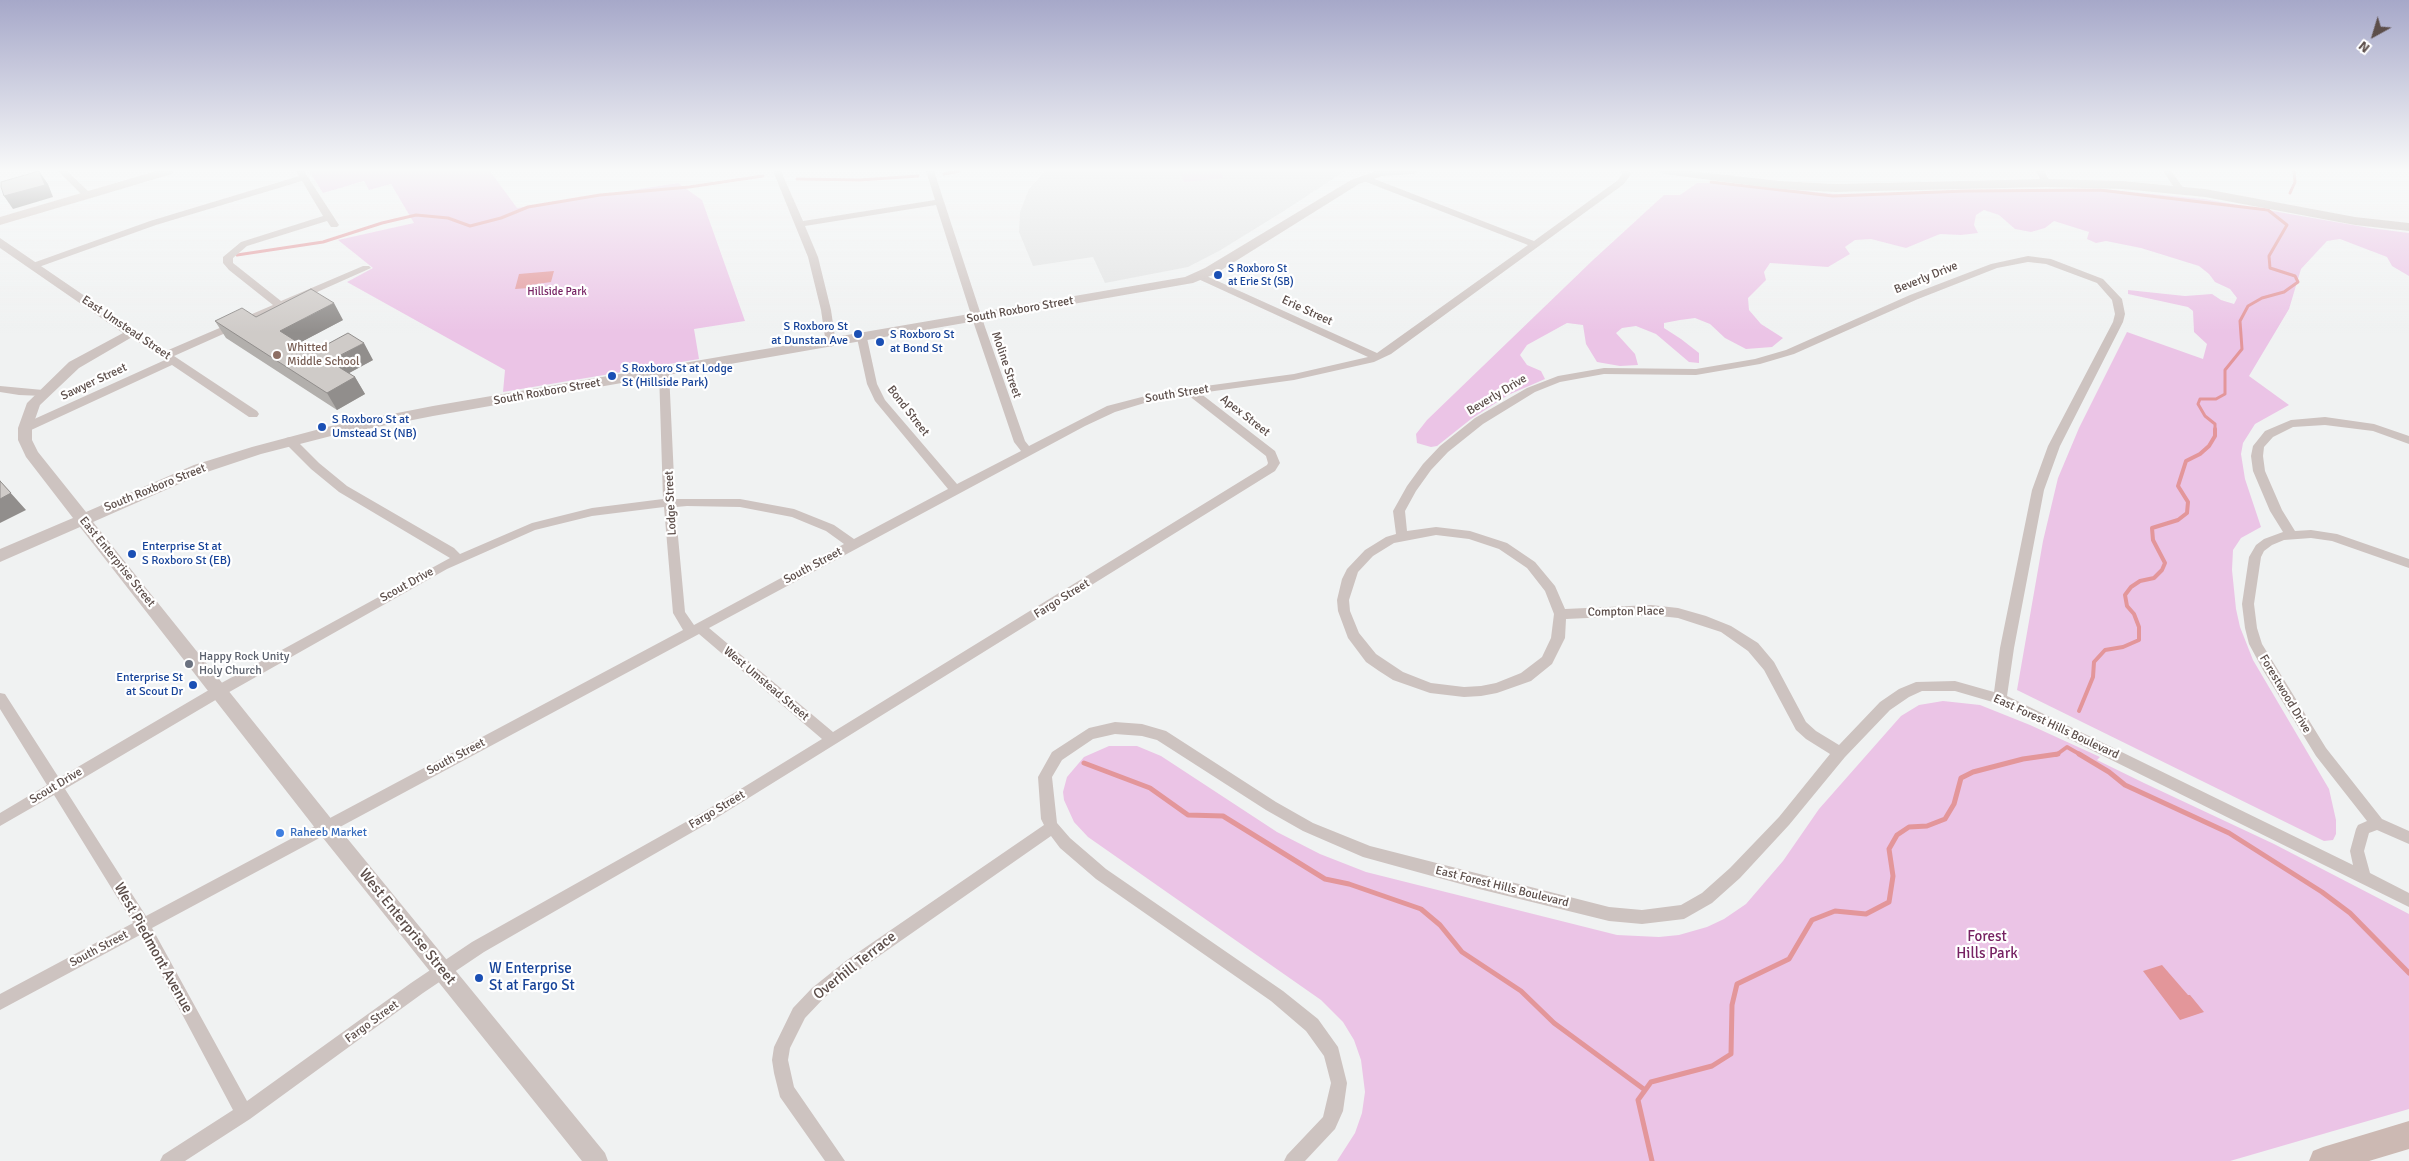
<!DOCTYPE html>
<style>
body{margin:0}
#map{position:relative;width:2409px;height:1161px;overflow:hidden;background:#f0f2f2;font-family:Signika,sans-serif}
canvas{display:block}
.north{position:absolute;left:2349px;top:10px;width:50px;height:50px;-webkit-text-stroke:4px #fff;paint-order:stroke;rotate:219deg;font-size:14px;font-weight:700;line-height:20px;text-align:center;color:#5c4e4a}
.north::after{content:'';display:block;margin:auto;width:18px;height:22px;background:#5c4e4a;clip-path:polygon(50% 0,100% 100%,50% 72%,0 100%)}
</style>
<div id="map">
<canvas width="2409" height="1161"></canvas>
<div class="north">N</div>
</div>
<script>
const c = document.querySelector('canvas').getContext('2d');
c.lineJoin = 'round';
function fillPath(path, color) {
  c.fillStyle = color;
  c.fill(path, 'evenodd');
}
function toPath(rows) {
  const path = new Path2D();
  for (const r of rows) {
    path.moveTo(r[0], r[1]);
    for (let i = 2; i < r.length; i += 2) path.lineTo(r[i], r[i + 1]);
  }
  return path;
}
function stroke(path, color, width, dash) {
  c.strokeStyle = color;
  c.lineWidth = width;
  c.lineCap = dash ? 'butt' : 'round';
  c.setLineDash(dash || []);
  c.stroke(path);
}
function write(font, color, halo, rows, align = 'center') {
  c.font = font + ' Signika,sans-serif';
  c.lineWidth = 4.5;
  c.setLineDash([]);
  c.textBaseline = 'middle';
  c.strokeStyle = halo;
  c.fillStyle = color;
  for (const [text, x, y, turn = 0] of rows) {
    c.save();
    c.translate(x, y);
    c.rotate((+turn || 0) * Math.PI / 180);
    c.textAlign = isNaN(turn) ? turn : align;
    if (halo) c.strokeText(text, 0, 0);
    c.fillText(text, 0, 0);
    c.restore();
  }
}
fillPath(toPath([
 [1045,171,1345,171,1284,211,1219,251,1188,267,1105,283,1093,257,1033,266,1019,232,1020,212,1029,189]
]), '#e2e3e3');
fillPath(toPath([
 [309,171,490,171,517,208,678,183,702,200,745,321,694,329,699,359,503,392,505,370,347,282,373,268,338,240,414,223,391,184,369,190,364,181,323,193],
 [1179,171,1220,171,1223,178,1184,182],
 [1697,183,1726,183,1835,194,2101,189,2204,199,2370,228,2409,233,2409,276,2392,266,2387,257,2340,239,2327,241,2301,269,2289,309,2249,376,2289,405,2255,424,2243,443,2241,454,2245,479,2261,527,2241,538,2233,550,2232,570,2236,609,2240,627,2253,660,2329,789,2336,820,2336,834,2333,840,2324,841,2017,690,2043,541,2058,478,2079,428,2127,332,2203,359,2207,344,2194,332,2193,311,2188,307,2128,294,2128,290,2185,296,2212,294,2221,300,2234,304,2237,298,2230,289,2215,282,2209,274,2199,266,2141,248,2106,241,2096,243,2087,239,2089,232,2054,221,2045,228,2031,232,2015,229,1999,215,1984,210,1976,215,1974,225,1978,233,1961,235,1940,234,1906,248,1871,239,1855,240,1845,247,1850,254,1828,267,1770,263,1764,272,1766,280,1748,298,1749,310,1761,324,1783,338,1772,347,1746,349,1725,338,1710,324,1695,318,1680,320,1664,323,1664,328,1681,339,1699,353,1699,363,1689,362,1656,334,1636,326,1622,328,1616,333,1635,354,1638,365,1620,366,1597,362,1586,344,1583,325,1567,323,1527,345,1520,355,1527,365,1541,371,1545,379,1508,395,1471,419,1437,446,1431,447,1417,443,1416,434,1427,420,1593,260,1664,195,1680,195],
 [1943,701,1980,705,2030,725,2100,757,2097,760,2144,783,2274,844,2409,914,2409,1109,2230,1161,1337,1161,1355,1133,1362,1113,1365,1092,1361,1060,1354,1040,1343,1022,1321,1000,1088,837,1074,822,1064,800,1063,792,1067,777,1084,757,1109,746,1137,746,1161,756,1277,832,1320,854,1366,872,1617,935,1659,937,1679,935,1707,927,1724,919,1746,904,1783,861,1819,809,1901,716,1919,705]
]), '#ebc4e6');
fillPath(toPath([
 [554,271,551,282,530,285,529,288,515,289,519,274],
 [2162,965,2188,995,2190,995,2204,1012,2180,1020,2143,971]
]), '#e3969a');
stroke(toPath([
 [944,174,959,171],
 [797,179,860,180,918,176],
 [1711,182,1833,196,1965,191,2100,190,2268,210,2287,225,2269,256,2270,268,2295,276,2298,282,2284,292,2262,298,2248,306,2240,321,2242,349,2225,370,2225,394,2216,399,2200,399,2198,404,2205,416,2215,424,2215,431],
 [2290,193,2295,182,2294,171],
 [237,255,323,242,382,223,416,215,448,218,470,226,501,218,528,207,600,195,689,187,763,176]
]), '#e3969a', 3);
stroke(toPath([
 [2079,711,2093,677,2094,662,2105,650,2123,647,2139,640,2139,627,2134,614,2127,606,2125,595,2131,587,2140,581,2154,578,2162,570,2165,563,2153,540,2152,528,2178,520,2187,513,2188,502,2178,486,2186,461,2200,454,2209,446,2215,436,2215,429],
 [2056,755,2067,747,2081,755]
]), '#e3969a', 4);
stroke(toPath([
 [2079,754,2109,772,2125,785,2229,833,2322,892,2350,913,2409,973],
 [1084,763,1150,788,1188,815,1223,816,1325,879,1349,884,1421,909,1440,925,1462,952,1521,991,1554,1023,1645,1090],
 [1652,1161,1638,1100,1651,1082,1712,1066,1731,1054,1732,1005,1737,984,1789,959,1812,920,1835,911,1866,914,1889,902,1893,876,1889,849,1897,835,1909,827,1927,826,1945,819,1954,804,1961,778,1973,772,2023,759,2058,754]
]), '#e3969a', 5);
fillPath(toPath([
 [58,171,67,171,89,192,89,196,83,196,58,171],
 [296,171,304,171,339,225,337,227,331,227,327,221,247,246,233,258,233,263,281,301,363,266,369,266,371,268,174,356,257,411,259,414,257,417,249,417,172,365,29,431,21,431,19,428,21,425,165,360,128,335,128,331,136,331,166,351,273,305,229,270,223,263,223,257,241,242,323,216,302,181,156,225,36,268,30,268,30,264,150,221,299,176,296,171],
 [773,171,781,171,803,221,935,200,926,171,934,171,985,327,1025,441,1029,446,1107,406,1161,392,1294,374,1368,357,1196,278,1196,274,1202,274,1377,353,1528,245,1361,180,1361,176,1367,176,1534,241,1618,180,1622,174,1621,171,1629,171,1631,174,1624,184,1391,354,1374,362,1294,380,1200,393,1275,451,1280,463,1275,471,710,822,484,952,423,993,250,1119,185,1161,160,1161,163,1155,233,1110,140,935,0,1010,0,994,133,923,54,795,0,826,0,813,47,785,0,709,0,693,5,694,59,778,214,687,450,558,339,492,311,469,286,444,284,441,286,438,290,437,294,438,319,463,347,486,454,548,460,554,532,523,592,508,663,499,659,372,664,369,669,372,675,499,740,499,794,509,834,525,854,539,948,489,875,401,867,384,857,338,862,335,867,338,877,384,885,400,957,484,1021,451,1014,442,975,327,936,205,805,226,818,257,831,310,836,344,831,347,826,344,821,310,808,257,773,171],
 [1188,395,1266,456,1268,463,1267,465,833,732,709,628,1085,426,1115,412,1161,398,1188,395],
 [687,506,740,507,792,517,826,531,844,544,694,625,685,612,676,515,676,507,687,506],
 [664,507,673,613,683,630,146,916,65,789,224,695,447,569,535,530,592,516,664,507],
 [699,634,822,739,700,814,472,942,411,983,247,1101,152,928,699,634],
 [2036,171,2044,171,2051,183,2049,185,2043,185,2036,171],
 [2163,171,2171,171,2185,190,2183,192,2177,192,2163,171],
 [2028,256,2051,259,2103,279,2122,299,2125,314,2123,322,2060,446,2044,490,2014,648,2007,696,2353,865,2350,851,2356,829,2358,825,2367,821,2316,756,2263,670,2249,644,2245,628,2242,604,2249,557,2256,545,2264,539,2283,532,2270,511,2253,471,2251,456,2253,446,2265,431,2291,420,2325,417,2374,424,2409,436,2409,444,2373,431,2325,425,2293,427,2273,437,2264,447,2263,456,2265,471,2282,510,2295,531,2311,530,2337,534,2409,559,2409,568,2332,541,2311,538,2284,540,2272,545,2264,551,2261,557,2254,604,2257,628,2262,644,2326,748,2382,819,2409,831,2409,844,2377,830,2369,833,2364,851,2370,873,2409,893,2409,907,1996,703,1955,691,1922,691,1909,697,1890,710,1845,757,1789,825,1740,878,1712,903,1684,919,1642,924,1609,921,1479,889,1363,857,1303,831,1266,810,1157,740,1142,736,1115,734,1093,739,1062,760,1052,777,1057,823,1070,838,1106,869,1283,991,1318,1019,1338,1047,1347,1083,1343,1111,1335,1129,1305,1161,1284,1161,1287,1155,1323,1117,1331,1083,1324,1056,1306,1031,1271,1001,1096,879,1060,848,1051,836,859,970,824,998,805,1018,790,1048,788,1060,794,1087,845,1161,825,1161,780,1097,774,1073,772,1060,774,1047,793,1008,812,988,847,960,1044,825,1041,819,1038,777,1052,752,1089,728,1115,722,1142,724,1166,731,1276,802,1313,823,1370,846,1609,907,1642,910,1681,905,1702,893,1730,868,1779,817,1830,754,1806,739,1796,730,1764,670,1748,651,1721,632,1678,618,1651,615,1566,619,1565,638,1552,664,1531,681,1497,693,1481,696,1464,697,1430,693,1393,680,1379,671,1366,662,1348,638,1338,611,1337,600,1342,579,1347,569,1365,550,1386,537,1396,534,1393,511,1407,486,1423,464,1440,446,1475,418,1527,388,1558,376,1604,368,1696,369,1755,359,1786,350,1910,295,1991,264,2028,256],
 [2028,262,2046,264,2097,283,2112,300,2115,314,2113,322,2048,446,2032,490,2000,648,1994,692,1955,681,1916,682,1899,689,1880,702,1839,745,1816,731,1806,722,1774,662,1758,643,1731,626,1706,616,1678,608,1651,605,1565,609,1555,586,1535,562,1507,543,1470,531,1436,527,1407,531,1405,511,1416,491,1431,470,1448,452,1483,424,1535,392,1560,382,1604,374,1696,375,1760,364,1794,354,1918,299,1997,268,2028,262],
 [1436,535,1469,539,1499,549,1527,568,1545,591,1554,614,1551,638,1542,657,1521,673,1496,683,1481,686,1464,687,1431,683,1403,672,1376,654,1359,633,1350,611,1349,600,1358,572,1373,556,1394,543,1436,535],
 [0,386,43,390,48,393,43,396,19,395,0,392,0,386]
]), '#cdc3c0');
fillPath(toPath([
 [1376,171,1419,171,1413,174,1382,176,1359,184,1215,274,1193,283,433,416,331,436,261,454,204,473,93,522,333,821,605,1153,608,1161,582,1161,319,833,80,527,0,562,0,549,73,518,26,457,18,440,18,428,27,403,69,362,123,333,0,248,0,238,139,333,79,368,40,405,32,428,32,440,38,452,86,512,194,465,252,447,331,426,433,406,1185,277,1205,268,1351,180,1376,171],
 [1658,171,1690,171,1780,181,1835,184,2046,179,2123,181,2205,189,2355,217,2409,223,2409,231,2355,225,2205,197,2123,189,2046,187,1835,192,1780,189,1664,174,1658,171]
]), '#cdc3c0');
fillPath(toPath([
 [156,171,174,171,172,174,0,225,0,217,156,171]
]), '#d2c5c0');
fillPath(toPath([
 [2409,1121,2409,1149,2369,1161,2309,1161,2313,1151,2323,1147,2409,1121]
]), '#ccb9b3');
fillPath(toPath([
 [256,317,343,320,299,343,313,352,373,360,349,373,355,377,365,394,337,410,226,338,215,321]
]), '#b2afac');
fillPath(toPath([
 [39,171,48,184,53,197,13,209,4,196],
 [334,303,343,320,290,348,280,331],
 [364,343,373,360,340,378,329,361],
 [355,377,365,394,337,410,327,393],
 [0,481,26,510,0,523]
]), '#918e8c');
const building = toPath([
 [39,171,45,185,4,196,1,187,1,182,39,171],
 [311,289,334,303,280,331,313,352,348,333,364,343,329,361,355,377,327,393,215,321,242,308,256,317,311,289],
 [0,481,11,493,0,499,0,481]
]);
fillPath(building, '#cfcbc8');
stroke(building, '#918e8c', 1);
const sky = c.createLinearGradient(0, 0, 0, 333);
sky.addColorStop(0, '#a6a8c9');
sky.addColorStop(0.51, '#f8f9f9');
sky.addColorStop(1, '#f8f9f900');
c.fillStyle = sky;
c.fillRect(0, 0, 2409, 333);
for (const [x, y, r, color] of [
 [1218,275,5,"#1a4fb4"],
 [858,334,5,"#1a4fb4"],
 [880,342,5,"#1a4fb4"],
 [277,355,5,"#8d6e63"],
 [612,376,5,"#1a4fb4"],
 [322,427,5,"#1a4fb4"],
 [132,554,5,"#1a4fb4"],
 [189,664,5,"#6b7280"],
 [193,685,5,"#1a4fb4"],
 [280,833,5,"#3f7fe0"],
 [479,978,5,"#1a4fb4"]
]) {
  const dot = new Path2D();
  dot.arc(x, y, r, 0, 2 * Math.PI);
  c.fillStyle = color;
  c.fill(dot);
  stroke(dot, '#fff', 2);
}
write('11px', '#164399', '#fff', [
 ["S Roxboro St",1228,269],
 ["at Erie St (SB)",1228,282]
], 'left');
write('11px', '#762262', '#fff', [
 ["Hillside Park",557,292]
]);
write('12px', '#5c4e4a', '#fff', [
 ["Beverly Drive",1926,278,-22],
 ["South Roxboro Street",1020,310,-10],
 ["Erie Street",1307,311,25],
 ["East Umstead Street",126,328,34],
 ["Moline Street",1006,365,71],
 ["Sawyer Street",94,382,-25],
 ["South Roxboro Street",547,392,-10],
 ["South Street",1177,394,-9],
 ["Beverly Drive",1497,395,-31],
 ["Bond Street",908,411,52],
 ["Apex Street",1245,416,38],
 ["South Roxboro Street",155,488,-22],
 ["Lodge Street",671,503,-93],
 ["East Enterprise Street",117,562,51],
 ["South Street",813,566,-28],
 ["Scout Drive",407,585,-29],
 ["Fargo Street",1062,599,-32],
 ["Compton Place",1626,612,-1],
 ["West Umstead Street",766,684,40],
 ["Forestwood Drive",2285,694,59],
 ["East Forest Hills Boulevard",2056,727,25],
 ["South Street",456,757,-28],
 ["Scout Drive",56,786,-31],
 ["Fargo Street",717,810,-31],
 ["East Forest Hills Boulevard",1502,887,14],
 ["South Street",99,949,-28],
 ["Fargo Street",372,1022,-36]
]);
write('12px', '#164399', '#fff', [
 ["S Roxboro St",848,327,"right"],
 ["at Dunstan Ave",848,341,"right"],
 ["S Roxboro St",890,335],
 ["at Bond St",890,349],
 ["S Roxboro St at Lodge",622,369],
 ["St (Hillside Park)",622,383],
 ["S Roxboro St at",332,420],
 ["Umstead St (NB)",332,434],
 ["Enterprise St at",142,547],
 ["S Roxboro St (EB)",142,561],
 ["Enterprise St",183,678,"right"],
 ["at Scout Dr",183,692,"right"]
], 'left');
write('12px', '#785e54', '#fff', [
 ["Whitted",287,348],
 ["Middle School",287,362]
], 'left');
write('12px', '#5b616d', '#fff', [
 ["Happy Rock Unity",199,657],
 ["Holy Church",199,671]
], 'left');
write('12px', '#366cbe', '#fff', [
 ["Raheeb Market",290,833]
], 'left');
write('15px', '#5c4e4a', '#fff', [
 ["West Enterprise Street",407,927,51],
 ["West Piedmont Avenue",153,948,61],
 ["Overhill Terrace",855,966,-38]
]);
write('15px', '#762262', '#fff', [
 ["Forest",1987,937],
 ["Hills Park",1987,954]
]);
write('15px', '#164399', '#fff', [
 ["W Enterprise",489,969],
 ["St at Fargo St",489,986]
], 'left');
</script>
